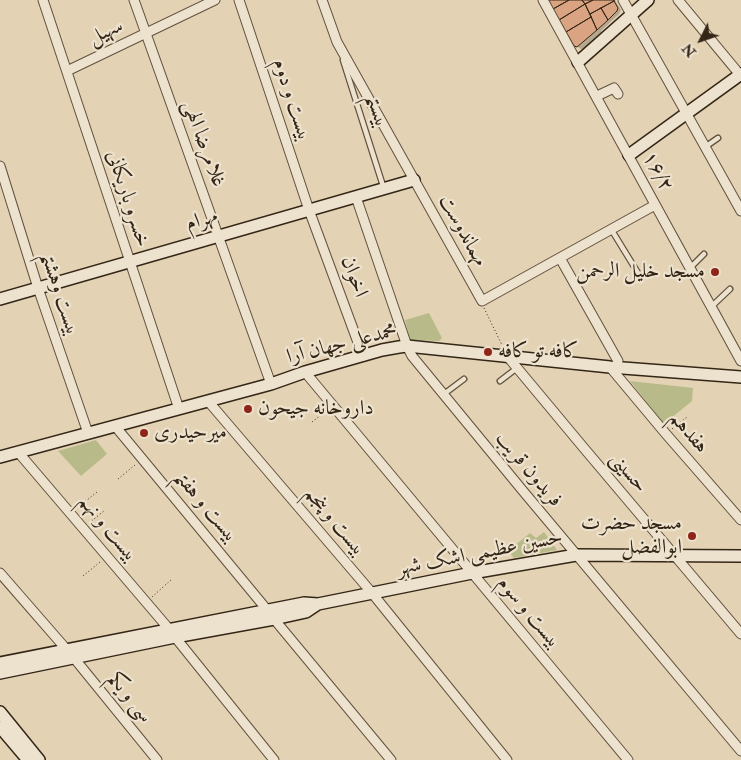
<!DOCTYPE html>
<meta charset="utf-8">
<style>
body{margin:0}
#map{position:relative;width:741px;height:760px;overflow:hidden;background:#e3d2b3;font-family:"IM FELL Double Pica",serif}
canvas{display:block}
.north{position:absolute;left:676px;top:15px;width:50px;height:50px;-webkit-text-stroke:4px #ede2ce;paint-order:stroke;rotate:229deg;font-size:14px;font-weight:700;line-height:20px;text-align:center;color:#342617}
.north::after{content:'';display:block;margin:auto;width:18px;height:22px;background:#342617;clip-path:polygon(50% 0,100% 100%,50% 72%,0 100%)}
</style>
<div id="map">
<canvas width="741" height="760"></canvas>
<div class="north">N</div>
</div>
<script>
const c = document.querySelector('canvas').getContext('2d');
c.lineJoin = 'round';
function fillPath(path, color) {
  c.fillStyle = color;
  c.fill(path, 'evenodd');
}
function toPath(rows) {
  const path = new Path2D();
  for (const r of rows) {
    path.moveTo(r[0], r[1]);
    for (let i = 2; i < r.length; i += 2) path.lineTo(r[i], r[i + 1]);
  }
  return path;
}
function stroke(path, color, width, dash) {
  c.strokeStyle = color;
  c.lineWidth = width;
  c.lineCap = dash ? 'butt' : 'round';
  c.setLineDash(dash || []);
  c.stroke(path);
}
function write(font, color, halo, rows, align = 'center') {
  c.font = font + ' "IM FELL Double Pica",Amiri,serif';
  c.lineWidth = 4.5;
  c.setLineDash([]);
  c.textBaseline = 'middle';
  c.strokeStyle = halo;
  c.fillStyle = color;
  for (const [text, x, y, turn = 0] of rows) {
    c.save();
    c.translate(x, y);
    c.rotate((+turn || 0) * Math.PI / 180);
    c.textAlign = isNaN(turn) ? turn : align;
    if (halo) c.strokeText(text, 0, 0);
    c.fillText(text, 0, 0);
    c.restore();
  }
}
fillPath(toPath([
 [429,313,442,338,439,341,410,340,405,320],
 [630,381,693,388,692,401,664,424],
 [96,440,107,454,81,476,58,451],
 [544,532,557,550,514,558,508,551,530,533,536,538]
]), '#b8bb89');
fillPath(toPath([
 [550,0,615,0,621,10,619,14,601,31,602,34,583,49,581,49,575,45]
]), '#0003');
const building = toPath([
 [548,0,569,0,553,9,548,0],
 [569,0,582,0,585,4,559,20,553,9,569,0],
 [582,0,593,0,585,4,582,0],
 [593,0,614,0,614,1,590,14,585,4,593,0],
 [614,1,618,8,617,11,608,20,601,8,614,1],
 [585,4,591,17,566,32,559,20,585,4],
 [601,8,608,20,597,30,590,14,601,8],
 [591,17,597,30,577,47,574,46,566,32,591,17]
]);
fillPath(building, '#daa483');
stroke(building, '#342617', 1);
const lane = toPath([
 [343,60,384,189],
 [705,147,718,138],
 [611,229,638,273],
 [690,268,704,254],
 [711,307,730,289],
 [500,381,517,368],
 [444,394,464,379]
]);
const street = toPath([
 [43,0,179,409],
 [134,0,271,384],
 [239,0,309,210,363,356],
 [322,0,337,42,482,301,655,205],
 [543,0,741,361],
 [623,0,741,211],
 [678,0,741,76],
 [67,71,215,0],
 [597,96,614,88,618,94],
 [0,166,38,288,88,433],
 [356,197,407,346,412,356,523,491,741,751],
 [560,258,618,361],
 [508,357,583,447,741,634],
 [610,367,666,434,741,520],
 [305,372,628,760],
 [208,401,372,593,507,760],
 [115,426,268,611],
 [18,452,169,629],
 [0,573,67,650],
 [274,619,391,760],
 [175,637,274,760],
 [74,658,157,760]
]);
const secondary = toPath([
 [578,62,648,0],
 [629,155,741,74],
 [0,299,414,180],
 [0,457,271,384,305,372,382,350,399,347,407,346,610,367,741,377],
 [0,663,304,603,318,604,472,573,576,555,741,556],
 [0,673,175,637,274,619,306,612,318,604],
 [0,712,39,760],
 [0,727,28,760]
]);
stroke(lane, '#60513e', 7);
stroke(street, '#60513e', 11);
stroke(secondary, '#342617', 14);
stroke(toPath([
 [484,308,502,345],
 [312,422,325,412],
 [672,429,687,417],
 [118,479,135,465],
 [77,508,97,492],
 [89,523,104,511],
 [83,576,100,562],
 [152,597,172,579]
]), '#342617', 1, [1, 2.5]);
stroke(lane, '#ede2ce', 4.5);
stroke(street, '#ede2ce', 9);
stroke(secondary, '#ede2ce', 11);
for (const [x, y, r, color] of [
 [715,272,5,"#8f2418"],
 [488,352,5,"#8f2418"],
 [248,409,5,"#8f2418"],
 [144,433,5,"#8f2418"],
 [692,536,5,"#8f2418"]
]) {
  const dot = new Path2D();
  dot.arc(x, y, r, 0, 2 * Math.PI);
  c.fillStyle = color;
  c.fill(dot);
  stroke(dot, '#ede2ce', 2);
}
write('21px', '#342617', '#ede2ce', [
 ["سهیل",106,33,-25],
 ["بیست و دوم",291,100,72],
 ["بیستم",376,111,72],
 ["غلامرضا الهی",203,144,70],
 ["۱۶/۲",657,172,61],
 ["خسرو باریکانی",127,199,72],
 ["مهرام",202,221,-16],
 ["مهماندوست",462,231,61],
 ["اخوان",353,277,70],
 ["بیست وهشتم",59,294,72],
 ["محمدعلی جهان آرا",342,345,-14],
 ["هفدهم",688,433,49],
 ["فریدون قریب",528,470,50],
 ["حسینی",628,473,50],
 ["بیست و هفتم",205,507,50],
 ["بیست و پنجم",334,522,50],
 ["بیست و نهم",107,529,50],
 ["حسین عظیمی اشک شهر",480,554,-11],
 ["بیست و سوم",528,613,50],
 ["سی و یکم",129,698,51]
]);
write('21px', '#342617', '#ede2ce', [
 ["مسجد خلیل الرحمن",705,272,"right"],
 ["کافه تو کافه",498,352],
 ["داروخانه جیحون",258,409],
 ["میرحیدری",154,433],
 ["مسجد حضرت",682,524,"right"],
 ["ابوالفضل",682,548,"right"]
], 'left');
</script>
